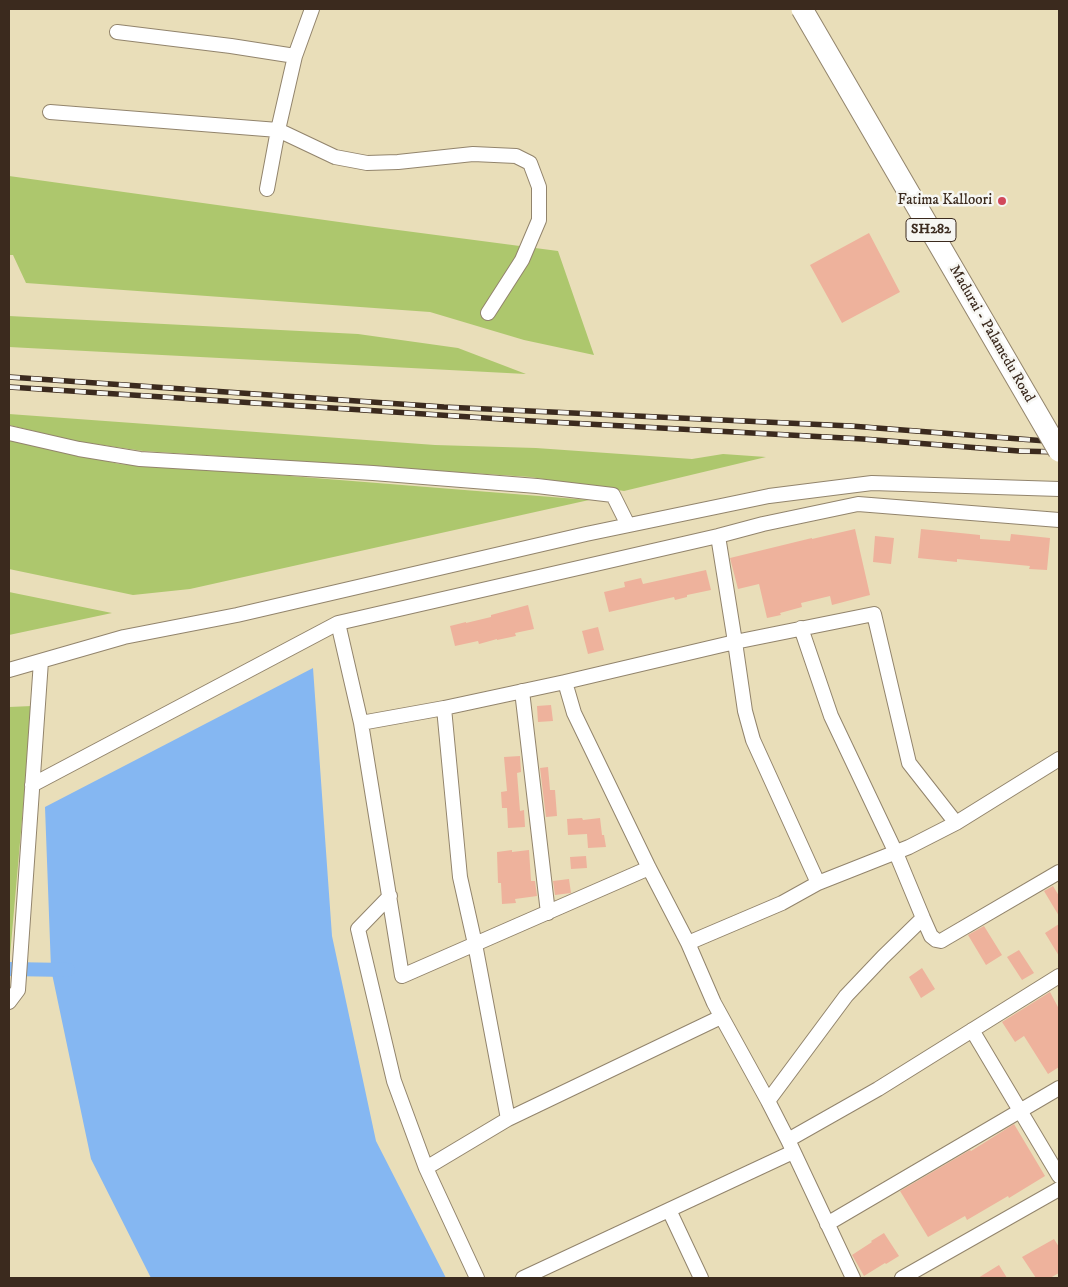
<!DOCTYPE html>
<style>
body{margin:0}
#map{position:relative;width:1068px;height:1287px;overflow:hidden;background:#e9deb9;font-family:"IM FELL DW Pica",serif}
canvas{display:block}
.frame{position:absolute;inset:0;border:10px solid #3b2a1e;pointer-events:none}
</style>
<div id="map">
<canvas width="1068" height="1287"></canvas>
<div class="frame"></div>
</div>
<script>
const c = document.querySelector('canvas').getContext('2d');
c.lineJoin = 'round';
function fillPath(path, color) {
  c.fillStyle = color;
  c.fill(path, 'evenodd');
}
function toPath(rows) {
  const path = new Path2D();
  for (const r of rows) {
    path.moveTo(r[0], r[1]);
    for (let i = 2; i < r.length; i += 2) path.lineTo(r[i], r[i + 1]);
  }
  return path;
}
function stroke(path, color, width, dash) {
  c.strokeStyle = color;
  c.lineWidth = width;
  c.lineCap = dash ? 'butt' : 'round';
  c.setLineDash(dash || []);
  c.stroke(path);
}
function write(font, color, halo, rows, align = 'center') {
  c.font = font + ' "IM FELL DW Pica",serif';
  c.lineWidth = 5;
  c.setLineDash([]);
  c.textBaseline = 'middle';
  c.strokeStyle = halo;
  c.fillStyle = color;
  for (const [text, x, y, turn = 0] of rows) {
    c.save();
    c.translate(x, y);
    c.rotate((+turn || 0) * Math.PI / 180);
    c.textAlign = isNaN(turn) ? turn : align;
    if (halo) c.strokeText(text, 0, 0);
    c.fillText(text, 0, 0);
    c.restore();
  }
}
fillPath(toPath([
 [9,176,375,227,558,251,594,355,524,340,430,312,26,283,13,255,9,255],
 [9,316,358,334,458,348,526,374,9,347],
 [9,414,435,445,536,448,692,459,723,454,766,457,624,491,530,477,143,451,75,441,9,425],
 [9,437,119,464,265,474,589,500,190,589,133,595,9,569],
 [9,592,112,613,9,635],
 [32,706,10,956,9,956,9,707]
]), '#adc76d');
fillPath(toPath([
 [313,668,332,936,376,1141,446,1278,151,1278,91,1159,51,969,45,807]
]), '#85b7f2');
stroke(toPath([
 [9,969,68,970]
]), '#85b7f2', 14);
fillPath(toPath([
 [869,233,900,292,842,323,810,265],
 [855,529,870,595,832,605,830,596,801,603,802,607,780,613,781,615,767,618,759,584,738,589,730,558,812,538,812,539],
 [921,529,980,535,980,539,1010,541,1011,534,1050,538,1047,570,1029,569,1030,566,978,561,957,559,957,562,918,558],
 [875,536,894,538,891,564,873,562],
 [706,570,711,590,687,595,687,597,675,600,674,597,609,612,604,592,625,587,624,582,641,578,643,584],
 [528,605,534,629,515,633,516,636,497,640,497,639,479,644,478,641,455,646,450,626,466,622,466,623,491,617,491,615],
 [598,627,604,650,588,654,582,631],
 [551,705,553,721,538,722,537,706],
 [520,756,521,772,517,773,520,811,524,810,525,827,508,828,507,808,502,808,501,792,507,791,504,757],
 [548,767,550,790,555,790,557,816,546,817,540,768],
 [582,818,583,820,600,818,602,835,604,835,606,847,588,848,587,834,568,835,567,819],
 [512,850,512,852,529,850,531,881,535,881,537,896,515,899,516,903,502,904,501,883,498,883,497,852],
 [586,856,587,868,571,869,570,857],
 [569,879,571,893,555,895,553,881],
 [1053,886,1059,896,1059,916,1044,891],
 [1059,924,1059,956,1045,933],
 [984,926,1002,955,986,965,968,935],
 [1019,950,1034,973,1022,980,1007,957],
 [922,968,935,989,921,998,909,977],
 [1050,992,1059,1009,1059,1067,1048,1074,1024,1036,1015,1042,1002,1022],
 [1014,1124,1045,1176,1009,1198,1008,1196,967,1220,965,1216,928,1237,900,1191,970,1150,971,1151],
 [884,1233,899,1256,886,1264,885,1263,864,1276,852,1255,872,1242,871,1241],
 [1054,1239,1059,1247,1059,1273,1050,1278,1036,1278,1022,1257],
 [999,1265,1007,1278,978,1278]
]), '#eeb29c');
const street = toPath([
 [117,32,231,46,295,56],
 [50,112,278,130,335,157,367,163,398,162,473,154,516,156,530,163,539,187,539,220,522,260,488,313],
 [267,189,278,130,295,56,312,9],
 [9,433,79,449,140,459,373,473,537,486,613,495,628,525],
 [718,536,735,642,565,682,574,713,649,868,688,943,714,1003,768,1101,788,1140],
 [338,623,361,723],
 [801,628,831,716,896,853,923,918,931,936,936,940,941,941,946,938,1059,872],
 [9,670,124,637,237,615,586,534,769,496,872,483,1059,489],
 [565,682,444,708,361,723,402,976,649,868],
 [522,691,548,913],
 [444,708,460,877,475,944,508,1119,721,1017],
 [32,785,338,623,718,536,763,524,858,504,1059,520],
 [818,883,753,740,745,711,735,642,874,614,909,763,956,823],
 [390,896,358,929,394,1081,426,1168,477,1278],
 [688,943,782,903,818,883,909,847,956,823,1059,759],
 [9,1002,18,990,41,661],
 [972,1030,1059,1176],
 [768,1101,846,996,883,957,923,918],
 [426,1168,508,1119],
 [669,1210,701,1278],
 [827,1224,1059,1088],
 [523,1278,793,1152],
 [853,1278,788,1140,878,1089,1059,976],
 [902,1278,1059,1189]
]);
stroke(street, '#92846c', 16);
stroke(street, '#fff', 14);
const rail = toPath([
 [9,377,444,407,851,426,1059,442],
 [9,387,532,421,863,439,1019,451,1059,452]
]);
stroke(rail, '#3b2a1e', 5.5);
stroke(rail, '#f6f6f2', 4, [11]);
const primaryBridge = toPath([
 [802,9,1059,451]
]);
stroke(primaryBridge, '#92846c', 23, []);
stroke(primaryBridge, '#fff', 21);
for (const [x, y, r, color] of [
 [1002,201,5,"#d1495b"]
]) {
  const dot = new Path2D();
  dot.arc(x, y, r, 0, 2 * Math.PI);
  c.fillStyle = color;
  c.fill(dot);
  stroke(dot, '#f6f6f2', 2);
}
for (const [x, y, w] of [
 [931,230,50]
]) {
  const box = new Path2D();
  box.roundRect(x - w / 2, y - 11.5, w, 23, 4);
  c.fillStyle = '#f6f6f2';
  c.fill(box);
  stroke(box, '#3b2a1e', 1);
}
write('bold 14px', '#3b2a1e', null, [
 ["SH282",931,230]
]);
write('15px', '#3b2a1e', '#f6f6f2', [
 ["Fatima Kalloori",992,201]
], 'right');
write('15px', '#3b2a1e', '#f6f6f2', [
 ["Madurai - Palamedu Road",991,334,60]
]);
</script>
